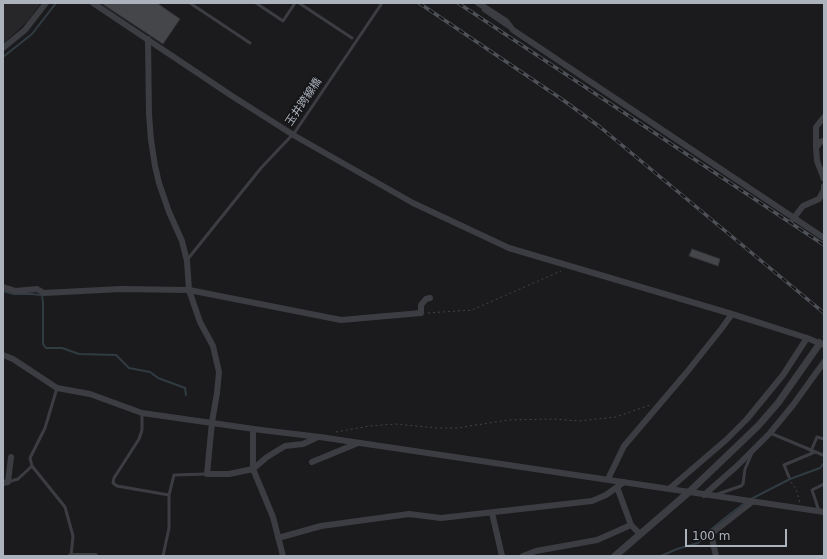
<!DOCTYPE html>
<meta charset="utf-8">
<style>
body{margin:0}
#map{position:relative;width:827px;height:559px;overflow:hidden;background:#1b1b1d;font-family:"DejaVu Sans",sans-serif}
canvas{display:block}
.frame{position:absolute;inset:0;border:4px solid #adb3bd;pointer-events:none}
.scale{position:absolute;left:685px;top:529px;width:102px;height:18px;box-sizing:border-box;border:2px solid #adb3bd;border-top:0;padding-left:5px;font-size:12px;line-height:14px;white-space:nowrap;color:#adb3bd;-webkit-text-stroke:3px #161618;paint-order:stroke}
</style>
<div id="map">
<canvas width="827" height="559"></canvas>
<div class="frame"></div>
<div class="scale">100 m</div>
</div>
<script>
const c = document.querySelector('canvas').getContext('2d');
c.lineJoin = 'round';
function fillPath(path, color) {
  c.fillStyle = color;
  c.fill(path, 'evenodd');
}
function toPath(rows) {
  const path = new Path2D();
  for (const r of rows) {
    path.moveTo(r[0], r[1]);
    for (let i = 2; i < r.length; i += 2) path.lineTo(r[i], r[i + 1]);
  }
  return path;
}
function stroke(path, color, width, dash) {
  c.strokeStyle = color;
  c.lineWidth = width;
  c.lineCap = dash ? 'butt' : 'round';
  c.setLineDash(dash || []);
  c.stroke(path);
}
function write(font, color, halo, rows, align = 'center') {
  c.font = font + ' "DejaVu Sans","Noto Sans JP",sans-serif';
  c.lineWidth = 4;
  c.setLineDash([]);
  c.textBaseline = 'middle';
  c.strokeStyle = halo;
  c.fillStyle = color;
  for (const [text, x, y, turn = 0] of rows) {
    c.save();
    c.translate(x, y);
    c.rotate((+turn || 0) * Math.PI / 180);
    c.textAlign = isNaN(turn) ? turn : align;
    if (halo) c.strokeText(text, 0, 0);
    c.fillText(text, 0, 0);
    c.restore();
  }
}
fillPath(toPath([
 [3,3,41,3,28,21,3,44]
]), '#27272a');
stroke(toPath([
 [3,57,32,34,56,3],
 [3,291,14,294,31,294,42,295,43,303,43,344,46,348,62,348,79,354,116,355,129,368,150,372,158,378,185,388,186,395],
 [751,499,790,479,820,468,824,463],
 [661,556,677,549,698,543,707,533,725,518,746,502]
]), '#303b42', 2);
const building = toPath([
 [101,3,157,3,180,19,163,44,101,3],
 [692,249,720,259,718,266,689,256,692,249]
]);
fillPath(building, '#45464a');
stroke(building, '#353539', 1);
stroke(toPath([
 [818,346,824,337]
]), '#38393d', 7, [7, 3.5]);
stroke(toPath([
 [428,313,472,310,561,271],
 [336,432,369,426,396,424,437,428,457,428,508,420,554,419,579,421,616,417,650,405],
 [791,482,796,489,800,503]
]), '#414449', 1, [2, 3]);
stroke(toPath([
 [190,3,250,43],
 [256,3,283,21,295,3],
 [299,3,352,38],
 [483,10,508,27],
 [187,260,232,204],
 [57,388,45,428,30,458,32,466,65,507,73,536,71,556],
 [142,413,142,430,139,439,114,478,113,483,117,486,169,495,174,475,206,474],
 [770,433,823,455],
 [811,451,817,437,824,439],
 [789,477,784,465,815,452],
 [8,482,18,479,32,466],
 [715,495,741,486,743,484,745,469,752,453],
 [819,511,812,490,824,484],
 [163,556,169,528,169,495]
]), '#3c3d42', 3);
stroke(toPath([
 [93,3,232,96,295,136,413,203,509,248,732,314,807,338,824,345],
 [478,3,506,21,513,30,824,238],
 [148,39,149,114,151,140,155,166,159,183,169,212,182,241,187,261,189,290,200,322,213,346,219,372,217,393,212,422,207,474,229,474,253,469,267,457,285,446,303,444,318,437],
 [3,48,25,30,46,3],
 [824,141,820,142,816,148,817,161,824,179],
 [816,147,816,127,824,117],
 [793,219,803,206,819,199,824,190,824,186],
 [3,287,16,291,37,289,44,293,121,289,189,290,341,320,421,313,421,305,426,299,430,298],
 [3,355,13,359,57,388,90,394,142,413,261,430,320,437,824,512],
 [253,429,253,469,273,517,283,556],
 [312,462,358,443],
 [608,479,624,446,687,372,722,328,732,314],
 [3,483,8,482,11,457],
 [617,487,631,525],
 [669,489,726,440,747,419,783,375,807,338],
 [704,495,737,466,770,433,793,405,824,362],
 [492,513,502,556],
 [278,538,321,526,409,514,441,518,592,501,606,495,624,482],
 [71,556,95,556],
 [523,556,536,551,597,540,631,525,640,534],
 [716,556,711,534,752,502]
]), '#3c3d42', 6);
stroke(toPath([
 [615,556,689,492,758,426,778,403,818,346]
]), '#3c3d42', 7);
const rail = toPath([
 [419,3,563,100,600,127,824,313],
 [458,3,824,245]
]);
stroke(rail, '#4e5157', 3.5);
stroke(rail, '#161618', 2, [6]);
stroke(toPath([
 [232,204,261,168,295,132,382,3]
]), '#3c3d42', 3);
write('11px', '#adb3bd', '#161618', [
 ["玉井跨線橋",304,102,-56]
]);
</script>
